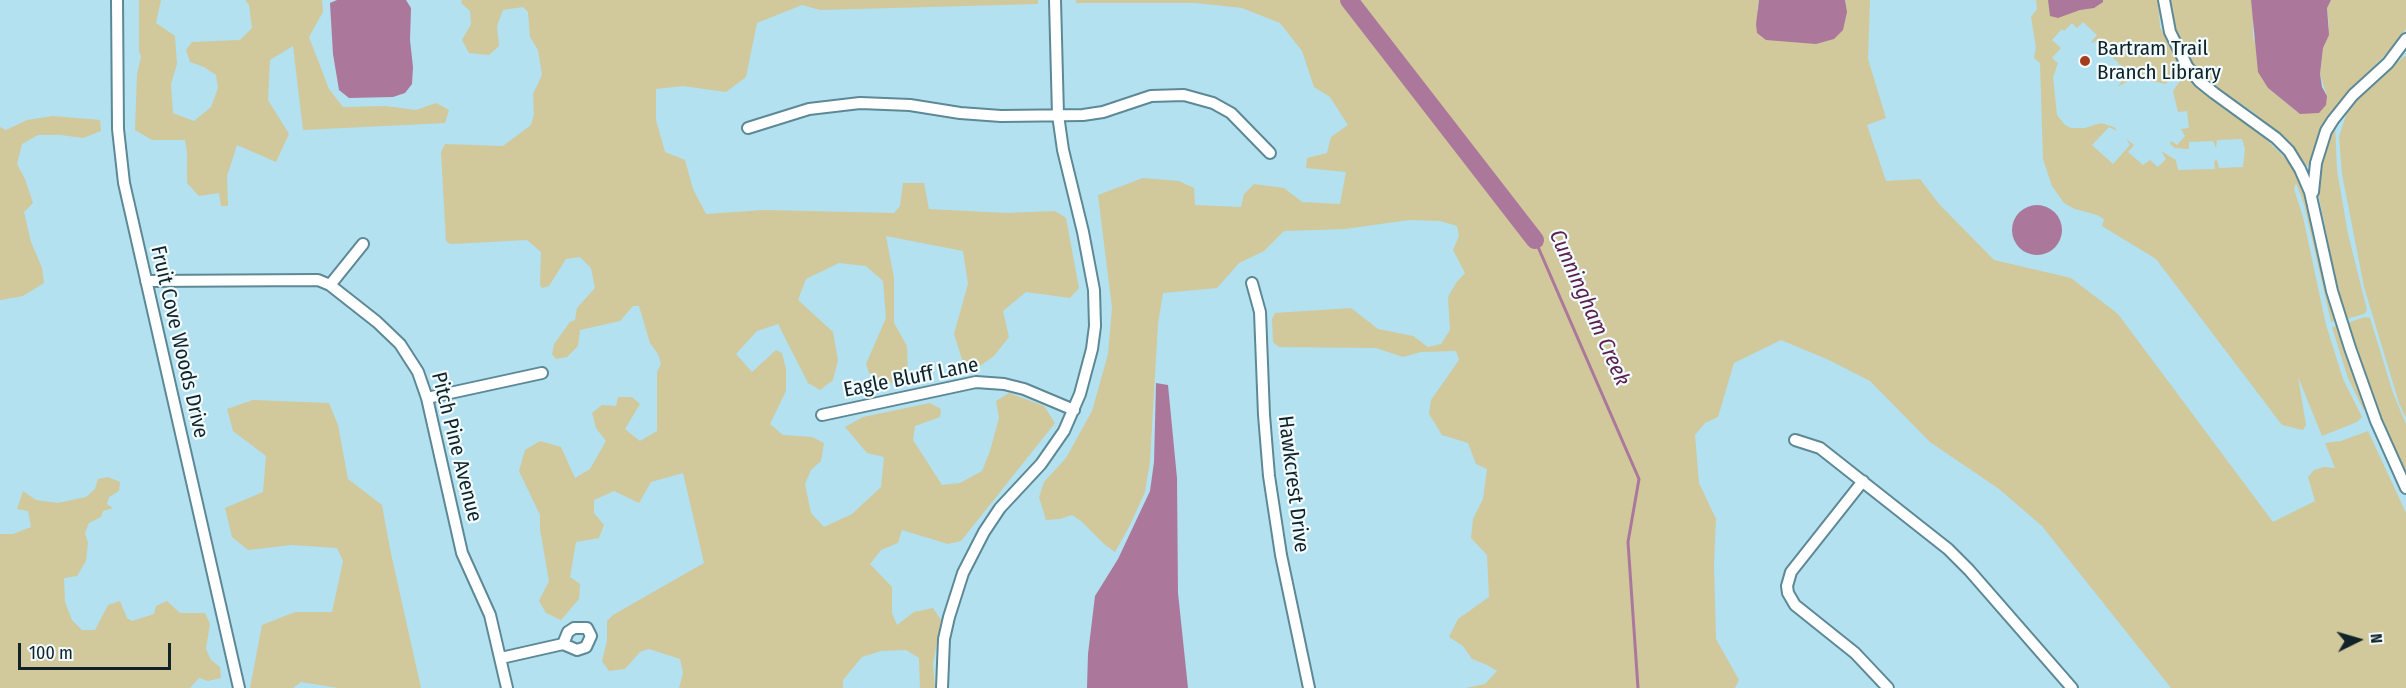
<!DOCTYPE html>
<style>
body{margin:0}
#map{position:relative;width:2406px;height:688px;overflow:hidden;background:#b3e1ef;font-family:"Fira Sans Condensed",sans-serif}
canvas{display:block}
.north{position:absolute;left:2328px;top:610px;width:60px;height:60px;-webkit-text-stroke:4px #f2fbfe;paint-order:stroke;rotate:85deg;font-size:16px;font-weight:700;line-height:24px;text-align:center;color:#102328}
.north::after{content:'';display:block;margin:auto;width:21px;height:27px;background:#102328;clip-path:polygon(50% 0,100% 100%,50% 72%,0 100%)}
.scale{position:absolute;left:18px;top:643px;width:153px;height:27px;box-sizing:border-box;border:3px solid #102328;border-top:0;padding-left:8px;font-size:18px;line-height:21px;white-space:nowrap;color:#102328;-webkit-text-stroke:4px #f2fbfe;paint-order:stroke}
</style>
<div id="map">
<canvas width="2406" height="688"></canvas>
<div class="north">N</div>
<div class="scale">100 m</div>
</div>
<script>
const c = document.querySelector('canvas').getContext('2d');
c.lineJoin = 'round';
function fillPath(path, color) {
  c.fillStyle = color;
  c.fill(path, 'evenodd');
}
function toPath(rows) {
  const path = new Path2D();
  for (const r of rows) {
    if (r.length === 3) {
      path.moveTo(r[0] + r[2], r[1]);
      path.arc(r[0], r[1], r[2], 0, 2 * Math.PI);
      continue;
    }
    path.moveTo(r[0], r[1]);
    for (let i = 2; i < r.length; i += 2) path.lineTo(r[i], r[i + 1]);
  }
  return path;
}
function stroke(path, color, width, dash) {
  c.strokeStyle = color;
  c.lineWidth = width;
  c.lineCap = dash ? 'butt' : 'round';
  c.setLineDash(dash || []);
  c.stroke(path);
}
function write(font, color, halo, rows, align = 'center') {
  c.font = font + ' "Fira Sans Condensed",sans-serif';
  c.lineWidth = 4.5;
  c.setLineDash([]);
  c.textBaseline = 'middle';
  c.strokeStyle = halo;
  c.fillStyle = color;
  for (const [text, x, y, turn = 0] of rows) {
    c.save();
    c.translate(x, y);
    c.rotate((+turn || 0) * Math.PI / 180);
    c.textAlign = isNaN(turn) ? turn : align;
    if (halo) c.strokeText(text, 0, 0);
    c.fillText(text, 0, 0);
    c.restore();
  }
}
fillPath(toPath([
 [139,0,161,0,156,23,175,36,177,64,171,84,173,113,194,121,211,107,218,88,216,75,204,67,190,62,186,50,192,42,240,40,252,28,249,5,245,0,322,0,323,12,309,37,329,89,343,107,386,106,416,110,436,103,449,110,445,123,303,130,293,46,270,60,268,100,289,134,276,162,237,145,227,176,228,206,221,206,219,193,199,196,187,183,187,152,185,140,152,140,135,130,137,74,141,57,139,51],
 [462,0,1038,0,1038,4,820,10,802,5,757,23,746,77,726,92,683,86,656,89,656,120,665,152,685,160,693,189,706,214,764,210,894,213,900,206,903,183,924,183,929,209,1005,213,1055,211,1066,218,1079,288,1070,298,1026,292,1003,311,1009,337,994,356,977,368,963,362,954,334,968,284,963,251,886,236,894,278,894,323,907,346,908,373,889,384,869,373,866,364,886,318,883,281,866,266,839,263,806,279,798,300,833,332,838,360,833,380,820,390,808,383,778,324,757,331,736,354,752,372,776,350,782,353,786,369,786,391,770,424,783,435,812,437,824,443,821,461,811,470,805,484,811,513,824,527,852,514,881,487,884,457,867,453,845,427,863,417,930,403,941,409,940,417,915,426,913,440,942,485,960,483,982,471,990,451,999,418,996,401,1009,393,1044,406,1055,423,961,541,948,544,902,530,898,543,881,550,870,564,892,587,892,613,897,625,914,612,933,608,941,620,933,664,935,688,920,688,919,658,906,650,881,651,862,657,843,680,843,688,679,688,683,673,680,659,649,649,640,652,625,669,609,671,602,661,607,641,607,621,613,615,704,563,683,473,651,482,639,503,614,491,594,500,594,513,604,525,599,538,576,542,570,577,580,584,579,599,561,620,546,613,539,601,549,581,540,529,540,515,519,471,525,450,540,441,561,447,575,478,590,469,606,441,596,428,592,413,602,405,616,406,618,397,632,397,640,404,625,429,640,441,657,431,657,372,661,364,658,354,650,343,639,306,633,306,620,321,580,330,578,346,567,357,556,359,552,354,554,344,570,322,575,320,577,308,595,288,591,268,580,257,566,259,549,286,542,288,540,285,541,252,527,240,450,244,446,241,441,152,445,144,503,146,531,125,534,114,533,94,542,75,538,50,530,37,528,12,523,7,503,10,497,26,499,46,489,55,469,53,462,40,471,24,470,11,461,3],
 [1076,0,1759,0,1757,10,1846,2,1845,0,1870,0,1868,59,1886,118,1867,125,1886,181,1920,179,1939,204,1994,260,2071,278,2118,314,2273,522,2315,501,2308,477,2314,470,2324,467,2335,468,2325,443,2341,441,2368,431,2406,513,2406,688,2171,688,2042,526,1999,489,1930,442,1870,381,1829,360,1781,340,1734,363,1718,417,1705,423,1695,435,1699,483,1716,519,1714,564,1716,639,1739,680,1735,688,1466,688,1485,684,1497,671,1487,665,1472,659,1463,646,1449,637,1458,619,1489,597,1487,555,1471,538,1473,519,1483,499,1487,469,1476,464,1468,443,1442,435,1429,414,1431,400,1459,360,1456,351,1421,352,1403,357,1376,348,1279,347,1273,342,1272,319,1275,313,1351,308,1378,329,1413,336,1428,347,1441,344,1450,330,1448,297,1456,283,1465,273,1453,250,1459,236,1457,226,1440,221,1409,220,1345,229,1284,231,1264,251,1239,263,1217,288,1163,293,1158,323,1150,461,1145,492,1129,527,1115,552,1104,544,1081,521,1072,515,1060,519,1046,520,1039,497,1044,482,1066,458,1092,411,1108,354,1112,308,1098,195,1143,178,1179,181,1194,188,1195,205,1241,207,1244,194,1254,184,1284,188,1302,202,1340,204,1346,172,1306,168,1307,158,1327,153,1331,137,1348,125,1330,97,1314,87,1302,51,1280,23,1242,8,1196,3,1076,3],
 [2036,0,2158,0,2160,27,2180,67,2166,84,2141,79,2128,81,2117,87,2129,73,2095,41,2093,43,2091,42,2097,35,2083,22,2077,28,2072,23,2064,31,2062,29,2052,40,2061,48,2052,58,2058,63,2053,77,2057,115,2065,125,2071,128,2085,128,2101,123,2114,127,2117,131,2109,127,2092,145,2113,164,2130,145,2126,139,2134,145,2128,152,2143,165,2150,160,2158,167,2166,159,2161,151,2176,160,2178,170,2215,169,2214,161,2217,160,2219,168,2243,167,2245,149,2242,139,2217,140,2216,148,2213,141,2189,142,2189,149,2186,149,2175,148,2170,144,2171,141,2177,145,2185,136,2181,129,2189,128,2187,111,2178,112,2173,91,2182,78,2187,76,2206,95,2261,134,2290,163,2303,188,2308,203,2335,321,2331,322,2304,204,2296,183,2294,189,2303,217,2326,325,2343,379,2362,417,2357,422,2322,436,2298,377,2306,425,2303,430,2282,425,2156,259,2102,226,2104,219,2097,215,2075,209,2064,203,2052,186,2043,159,2040,63,2034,58,2036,47,2031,17,2037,9],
 [2169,0,2251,0,2253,10,2253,36,2268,88,2300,114,2327,96,2320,74,2323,48,2329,26,2327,7,2331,0,2406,0,2406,29,2393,47,2346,94,2333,112,2321,130,2308,167,2288,141,2253,112,2215,87,2193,65,2178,38,2172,23],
 [2406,55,2406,418,2399,403,2364,287,2342,174,2339,137,2348,109,2377,80],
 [53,116,100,120,101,131,83,138,61,135,38,135,22,144,17,164,25,179,33,203,24,212,31,242,42,268,44,283,23,296,0,300,0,127,6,130,27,120],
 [2335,125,2337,170,2348,234,2367,310,2364,314,2346,319,2333,267,2319,197,2318,177,2321,156],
 [2365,317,2370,318,2393,393,2406,424,2406,473,2382,419,2347,323],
 [2337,326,2364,405,2364,411,2348,378,2332,327],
 [253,400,329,403,338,425,348,479,382,505,390,549,421,688,338,688,301,682,293,688,250,688,262,625,295,612,332,612,343,561,337,548,292,545,248,550,232,537,225,508,263,492,266,456,233,431,227,409],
 [108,477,120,482,119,491,109,497,107,504,113,508,103,511,101,517,89,523,85,533,88,543,86,561,77,576,64,578,65,602,72,620,82,630,95,630,108,605,120,601,127,618,132,621,154,614,156,606,167,601,180,613,205,613,210,624,206,649,211,660,220,667,221,678,208,681,199,678,190,688,0,688,0,534,13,534,31,527,28,511,17,509,23,491,36,500,58,503,86,497,95,489,98,479]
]), '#d1c89c');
fillPath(toPath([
 [337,0,406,0,411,8,410,40,413,67,412,84,405,93,393,97,349,98,339,90,333,54,330,3],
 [1759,0,1845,0,1847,12,1843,30,1834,39,1816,44,1766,40,1757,33,1756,24],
 [2048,0,2103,0,2103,2,2094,8,2080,10,2058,18,2050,16],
 [2251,0,2331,0,2327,8,2329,35,2323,48,2320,74,2322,87,2327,96,2326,105,2319,113,2300,114,2268,88,2258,72],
 [2037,230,25],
 [1156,383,1168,385,1177,478,1178,593,1188,688,1087,688,1088,654,1095,596,1118,559,1150,491,1154,462]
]), '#ab789c');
stroke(toPath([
 [1535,240,1639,479,1628,542,1638,688]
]), '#ab789c', 3);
stroke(toPath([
 [1349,0,1535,240]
]), '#ab789c', 18);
const minor = toPath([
 [117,0,118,129,124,183,239,688],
 [2164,0,2170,32,2187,66,2199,81,2214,93,2276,138,2289,151,2300,169,2310,192,2332,291,2350,348,2376,421,2406,488],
 [748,128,809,109,860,103,910,105,960,113,1001,116,1083,115,1103,112,1151,96,1184,95,1213,103,1231,113,1270,153],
 [2313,192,2316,163,2326,131,2333,120,2353,95,2388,63,2406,39],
 [146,281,318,280,330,285,377,322,400,344,418,372,427,398,462,553,490,615,507,688],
 [1252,283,1260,312,1264,415,1269,476,1281,555,1309,688],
 [330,285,363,244],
 [427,398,542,373],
 [822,415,976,382,1004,384,1024,389,1074,410],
 [1795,440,1820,448,1948,549,1969,570,2072,688],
 [1863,481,1791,572,1787,586,1788,593,1795,605,1855,653,1888,688],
 [501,658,563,644,568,632,574,628,587,628,591,636,586,647,577,650,563,644],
 [942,688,944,639,949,617,963,573,984,532,1000,508,1041,464,1064,431,1080,394,1092,349,1095,326,1094,290,1083,232,1063,150,1058,115,1055,0]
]);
stroke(minor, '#5d8996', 14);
stroke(minor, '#fff', 10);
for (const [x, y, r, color] of [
 [2085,61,6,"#a43d1b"]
]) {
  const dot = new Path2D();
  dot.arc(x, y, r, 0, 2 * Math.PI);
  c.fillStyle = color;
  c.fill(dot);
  stroke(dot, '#f2fbfe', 2);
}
write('21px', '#102328', '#f2fbfe', [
 ["Bartram Trail",2097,49],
 ["Branch Library",2097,73]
], 'left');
write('21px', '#102328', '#f2fbfe', [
 ["Fruit Cove Woods Drive",179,342,77],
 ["Eagle Bluff Lane",911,378,-11],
 ["Pitch Pine Avenue",456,447,76],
 ["Hawkcrest Drive",1293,484,83]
]);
write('italic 22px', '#5c1e4e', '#f2fbfe', [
 ["Cunningham Creek",1589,308,66]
]);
</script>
